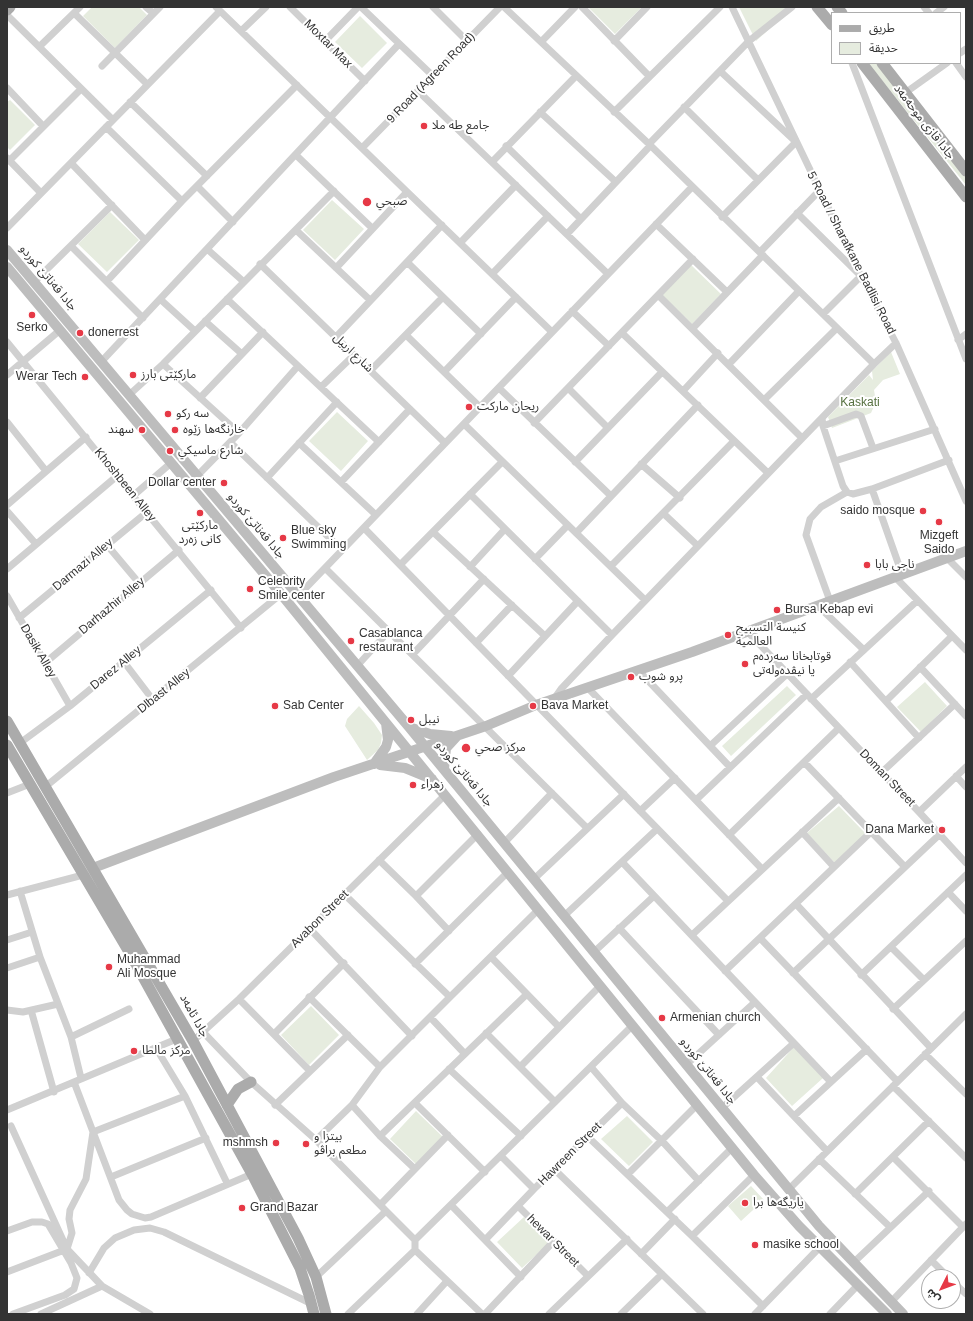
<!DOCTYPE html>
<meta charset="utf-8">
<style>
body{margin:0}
#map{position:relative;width:973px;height:1321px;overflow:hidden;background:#fff;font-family:Arial,"Noto Sans Arabic",sans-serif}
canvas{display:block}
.frame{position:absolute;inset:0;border:8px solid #333;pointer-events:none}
.legend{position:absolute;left:831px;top:12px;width:130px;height:52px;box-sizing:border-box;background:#fff;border:1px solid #adadad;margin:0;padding:5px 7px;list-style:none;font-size:12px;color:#333}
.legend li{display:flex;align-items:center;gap:8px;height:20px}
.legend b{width:20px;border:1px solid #adadad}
.north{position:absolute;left:921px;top:1269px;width:40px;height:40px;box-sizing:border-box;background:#fff;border:1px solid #adadad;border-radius:50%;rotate:228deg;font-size:11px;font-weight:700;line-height:16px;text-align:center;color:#333}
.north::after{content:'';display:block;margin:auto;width:14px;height:18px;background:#e63946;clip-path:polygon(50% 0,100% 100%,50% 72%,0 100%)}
</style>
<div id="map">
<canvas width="973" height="1321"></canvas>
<div class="frame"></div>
<ul class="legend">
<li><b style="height:5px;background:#ababab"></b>طريق</li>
<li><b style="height:11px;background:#e6ecdf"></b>حديقة</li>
</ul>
<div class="north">ش</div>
</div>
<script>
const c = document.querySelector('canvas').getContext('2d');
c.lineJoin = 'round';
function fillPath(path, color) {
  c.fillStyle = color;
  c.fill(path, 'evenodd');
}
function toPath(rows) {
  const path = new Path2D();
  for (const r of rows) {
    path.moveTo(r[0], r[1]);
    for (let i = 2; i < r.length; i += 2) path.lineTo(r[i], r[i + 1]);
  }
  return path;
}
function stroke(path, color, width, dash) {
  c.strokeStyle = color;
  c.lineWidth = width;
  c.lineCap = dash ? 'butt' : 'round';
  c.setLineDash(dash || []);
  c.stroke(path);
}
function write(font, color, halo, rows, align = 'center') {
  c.font = font + ' Arial,"Noto Sans Arabic",sans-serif';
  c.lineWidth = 4;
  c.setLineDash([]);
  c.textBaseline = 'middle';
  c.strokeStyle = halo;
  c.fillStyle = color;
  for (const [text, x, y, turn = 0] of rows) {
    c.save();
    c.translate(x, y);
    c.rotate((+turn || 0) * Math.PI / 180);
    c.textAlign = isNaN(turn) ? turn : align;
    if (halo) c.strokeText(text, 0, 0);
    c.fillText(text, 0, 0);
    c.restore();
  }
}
fillPath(toPath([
 [92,7,139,7,147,15,115,48,83,16],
 [588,7,642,7,615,34],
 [739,7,794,7,756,41],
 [360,16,387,43,362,68,335,42],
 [868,63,876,63,935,136,966,178,966,185],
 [10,100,35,125,10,150,7,147,7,102],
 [332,200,364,229,335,260,303,230],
 [110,212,139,240,107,272,78,244],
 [690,264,721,294,692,324,661,294],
 [891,352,900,374,883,380,874,390,876,402,871,413,832,428,828,417,869,375,873,380,872,371],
 [337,412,368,441,341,471,309,441],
 [925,682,947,706,921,732,897,707],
 [787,686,796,695,731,756,722,746],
 [359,706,374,723,382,735,381,743,378,750,367,760,345,726,347,719],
 [839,806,866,834,835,863,807,833],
 [311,1006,339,1035,309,1065,281,1035],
 [794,1047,823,1078,792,1106,766,1078],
 [416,1111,443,1137,416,1164,390,1139],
 [627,1116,653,1142,629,1166,601,1139],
 [751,1186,764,1200,741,1221,728,1206],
 [524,1217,549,1243,522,1268,497,1242]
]), '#e6ecdf');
stroke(toPath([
 [146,7,153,13],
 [216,7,552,332],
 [290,7,365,81],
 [361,7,433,76],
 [433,7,467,41],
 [504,7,649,144,874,364],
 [582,7,649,76],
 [732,7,861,276,896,343,966,501],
 [924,7,929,13],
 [74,13,147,84],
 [936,13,944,7],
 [7,15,113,120],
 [241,31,266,7],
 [325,41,358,7],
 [614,41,647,7],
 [541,42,575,7],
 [40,46,80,7],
 [960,53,966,49],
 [852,63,966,359],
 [956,63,966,77],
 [102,66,160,7],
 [720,71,796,142,722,217],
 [7,88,43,126],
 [418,91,608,274],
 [905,93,947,63],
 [130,102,207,176],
 [684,107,758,180],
 [540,112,616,182],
 [614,112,720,7],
 [106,127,182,201],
 [649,144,749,41,792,7],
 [506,146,581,219],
 [362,148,500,7],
 [296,155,372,228],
 [7,158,41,193],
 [9,161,81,89],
 [492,162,576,76],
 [71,163,145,240],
 [197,186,233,222],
 [797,213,861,276,823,314],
 [656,224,727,292],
 [7,228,220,11],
 [296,230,370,300],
 [567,234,650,146],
 [460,243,516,185],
 [71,246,143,318],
 [207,249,244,282],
 [760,252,819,191],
 [407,262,481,334],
 [260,264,445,443],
 [336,268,407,192],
 [492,274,548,216],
 [107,281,182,201,297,85],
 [34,282,112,205],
 [658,295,802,438],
 [160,299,195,331],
 [227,299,379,442],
 [572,311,609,346],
 [205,321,242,354],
 [693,328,763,255],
 [622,333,768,473],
 [406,335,480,407],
 [336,337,442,225],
 [958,340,966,334],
 [7,342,241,628],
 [101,362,399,44],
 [163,364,239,433],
 [729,364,799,291],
 [371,370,443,297],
 [444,372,516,297],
 [7,375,59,331],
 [321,387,354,355],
 [499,388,611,496],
 [568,388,608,428],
 [683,391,718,353],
 [129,395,163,364,334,191],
 [200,398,263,332],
 [765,399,837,328],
 [822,418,823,426,843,486,847,492,853,494,872,489,949,460],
 [7,422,46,471],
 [534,423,693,259],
 [464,424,645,600],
 [823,426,856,414,861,416,873,448],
 [231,443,342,550],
 [299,443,376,515],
 [835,461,935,429],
 [575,462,662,372],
 [641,464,680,498],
 [197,476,239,433,298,366],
 [267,478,337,402],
 [341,482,410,409],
 [872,489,902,574],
 [470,494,612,635],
 [134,495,171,463],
 [7,505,86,437],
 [7,511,36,544],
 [664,514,698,546],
 [364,528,728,901],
 [433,532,545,636],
 [576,533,698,405],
 [107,545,139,583],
 [947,558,966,577],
 [535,559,568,525],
 [400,565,502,462],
 [611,566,734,441],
 [470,567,505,529],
 [325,568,587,828],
 [7,569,117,476],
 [895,577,966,650],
 [7,596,70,706],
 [298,596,692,187],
 [830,601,806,535,810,519,821,507,847,492],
 [817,605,864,650],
 [19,618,147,512],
 [747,631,919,812,966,863],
 [476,643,512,605],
 [413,654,484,579],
 [124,662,153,700],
 [850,662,919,738],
 [45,663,179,550],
 [357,666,389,631],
 [920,667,966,716],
 [639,671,730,767],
 [508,676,578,601],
 [588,688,762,869],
 [554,699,561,689,612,635,874,364,896,343],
 [811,699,917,601],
 [886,701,952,636],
 [20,743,70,706,211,590],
 [710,746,787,674],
 [804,762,905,867],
 [881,773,955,704],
 [956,776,966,787],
 [45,787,281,594],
 [7,793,30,784],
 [696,800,807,694],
 [640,811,675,778],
 [919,812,966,767],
 [802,832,834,867],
 [729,835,839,728],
 [504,843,552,793],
 [379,860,416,896,478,834],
 [622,862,831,1082],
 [534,879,624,794],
 [20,891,40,957,71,1037,81,1078],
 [948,892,966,911],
 [7,895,83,875],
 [416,896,449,931],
 [796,904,931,1048],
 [564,916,657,829],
 [619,928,719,1035],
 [310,929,412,1036],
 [692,935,839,798],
 [760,938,897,1081],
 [7,940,32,932],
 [891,947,924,980],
 [594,952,654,896],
 [491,957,559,1027],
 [415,964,508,872],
 [7,968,40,957],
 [725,971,871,832],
 [793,973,939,835],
 [861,975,966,875],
 [309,997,380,1067],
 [450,997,538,910],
 [239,999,310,1071],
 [893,1009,966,941],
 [7,1010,23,1012,58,1004],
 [31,1010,54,1092],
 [430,1017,465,1054],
 [202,1031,251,1082,316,1140,386,1211,415,1240,415,1250,482,1314],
 [486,1033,555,1102],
 [274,1034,344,963],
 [71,1037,129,1009],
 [193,1041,239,999,445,795],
 [156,1048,185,1096,227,1183],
 [925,1054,966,1094],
 [686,1065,755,1002],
 [520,1067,600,986],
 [591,1067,622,1103,662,1141,699,1181],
 [449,1069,521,1136],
 [757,1077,827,1151],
 [74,1082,119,1200,127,1210,132,1214,145,1218,151,1217,252,1174],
 [893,1086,966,1158],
 [415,1103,485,1172],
 [275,1105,348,1035],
 [352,1105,380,1136,415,1169],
 [722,1108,794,1043],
 [7,1110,179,1038],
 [794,1116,867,1049],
 [11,1126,67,1249,102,1286,150,1314],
 [380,1136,527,994],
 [587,1136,692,1236,763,1306],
 [316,1140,352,1105,380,1067,450,997,345,895],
 [501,1156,534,1189,622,1103],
 [893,1157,963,1227],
 [819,1159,890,1227],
 [554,1169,703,1314],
 [628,1174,697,1105],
 [111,1177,206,1138],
 [788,1190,966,1014],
 [855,1194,929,1121],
 [380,1205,448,1135],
 [451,1205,521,1277],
 [518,1206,588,1276],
 [667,1212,732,1148],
 [7,1231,32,1222,42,1222,48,1224,71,1263,77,1278,74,1289,65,1295,13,1314],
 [692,1236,754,1175],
 [415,1240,632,1026],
 [485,1240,534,1189],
 [641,1254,675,1219],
 [931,1260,948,1277],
 [853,1263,929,1191],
 [7,1272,67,1249,72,1233,69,1219,70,1210,86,1179,93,1132,185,1096],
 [89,1273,104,1248,115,1238,134,1230,150,1228,164,1232,312,1304],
 [316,1277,386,1211],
 [953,1282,966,1294],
 [891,1302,966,1224],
 [41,1314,102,1286],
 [348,1314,415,1250],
 [417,1314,447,1281],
 [485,1314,554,1241],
 [549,1314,627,1239],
 [621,1314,662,1274],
 [755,1314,820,1247],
 [830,1314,858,1285]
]), '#d0d0d0', 7);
stroke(toPath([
 [7,250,409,727,819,1226,903,1314],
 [7,267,281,594,754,1175,799,1226,887,1314],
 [409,727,430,734,451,736],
 [374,764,386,747,388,740,386,723],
 [380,765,405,768,432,779],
 [444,769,446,748,457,736],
 [93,868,334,777,486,726,536,705,692,652,966,551]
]), '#bdbdbd', 10);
stroke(toPath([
 [817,7,832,25],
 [837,7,842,13],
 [7,10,10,7],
 [862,63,966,197],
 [882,63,966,171],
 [7,721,193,1041,298,1238,316,1277,326,1314],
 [7,745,132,957,252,1174,300,1268,309,1295,314,1314],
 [227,1105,238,1089,251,1082]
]), '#ababab', 11);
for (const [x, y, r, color] of [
 [424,126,4,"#e63946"],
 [367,202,5,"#e63946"],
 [32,315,4,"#e63946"],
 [80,333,4,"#e63946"],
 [133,375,4,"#e63946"],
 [85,377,4,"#e63946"],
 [469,407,4,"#e63946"],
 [168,414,4,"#e63946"],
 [142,430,4,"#e63946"],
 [175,430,4,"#e63946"],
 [170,451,4,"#e63946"],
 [224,483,4,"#e63946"],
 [923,511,4,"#e63946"],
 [200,513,4,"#e63946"],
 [939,522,4,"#e63946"],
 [283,538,4,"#e63946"],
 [867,565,4,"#e63946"],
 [250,589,4,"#e63946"],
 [777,610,4,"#e63946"],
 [728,635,4,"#e63946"],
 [351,641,4,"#e63946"],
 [745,664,4,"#e63946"],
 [631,677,4,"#e63946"],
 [275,706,4,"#e63946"],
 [533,706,4,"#e63946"],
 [411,720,4,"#e63946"],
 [466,748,5,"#e63946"],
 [413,785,4,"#e63946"],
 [942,830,4,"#e63946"],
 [109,967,4,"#e63946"],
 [662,1018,4,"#e63946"],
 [134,1051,4,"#e63946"],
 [276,1143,4,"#e63946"],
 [306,1144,4,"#e63946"],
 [745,1203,4,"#e63946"],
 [242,1208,4,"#e63946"],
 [755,1245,4,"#e63946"]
]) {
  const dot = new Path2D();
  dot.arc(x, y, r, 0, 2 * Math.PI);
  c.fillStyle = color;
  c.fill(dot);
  stroke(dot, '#fff', 1.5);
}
write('12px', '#333', '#fff', [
 ["Moxtar Max",328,44,45],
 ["9 Road (Agreen Road)",431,78,-46],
 ["جادا قازی موحەمەد",924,122,52],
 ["5 Road / Sharafkane Badlisi Road",851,253,63],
 ["جادا قەناتێ کوردو",48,278,50],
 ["شارع اربيل",353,353,44],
 ["Khoshbeen Alley",125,485,51],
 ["جادا قەناتێ کوردو",256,526,50],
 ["Darmazi Alley",83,565,-40],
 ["Darhazhir Alley",112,606,-40],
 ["Dasik Alley",38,651,60],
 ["Darez Alley",116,668,-39],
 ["Dlbast Alley",164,691,-39],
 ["جادا قەناتێ کوردو",464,774,50],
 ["Doman Street",887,778,46],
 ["Avabon Street",320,919,-45],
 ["جادا ئامەد",194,1016,61],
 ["جادا قەناتێ کوردو",708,1071,51],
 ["Hawreen Street",570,1154,-45],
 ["hewar Street",553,1241,45]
]);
write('12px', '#333', '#fff', [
 ["جامع طه ملا",432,126],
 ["صبحي",376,202],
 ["Serko",32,328,"center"],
 ["donerrest",88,333],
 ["مارکێتی بارز",141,375],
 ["Werar Tech",77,377,"right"],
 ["ريحان ماركت",477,407],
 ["سه ركو",176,414],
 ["سهند",134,430,"right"],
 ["خارنگەها زێوە",183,430],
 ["شارع ماسيكي",178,451],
 ["Dollar center",216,483,"right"],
 ["saido mosque",915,511,"right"],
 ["مارکێتی",200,526,"center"],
 ["کانی زەرد",200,540,"center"],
 ["Blue sky",291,531],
 ["Swimming",291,545],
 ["Mizgeft",939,536,"center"],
 ["Saido",939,550,"center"],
 ["ناجى بابا",875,565],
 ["Celebrity",258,582],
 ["Smile center",258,596],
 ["Bursa Kebap evi",785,610],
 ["كنيسة التسبيح",736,628],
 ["العالمية",736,642],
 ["Casablanca",359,634],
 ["restaurant",359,648],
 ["قوتابخانا سەردەم",753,657],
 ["یا نیڤدەولەتی",753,671],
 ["پرو شوب",639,677],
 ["Sab Center",283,706],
 ["Bava Market",541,706],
 ["نيبل",419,720],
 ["مركز صحي",475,748],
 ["زهراء",421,785],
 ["Dana Market",934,830,"right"],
 ["Muhammad",117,960],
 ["Ali Mosque",117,974],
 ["Armenian church",670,1018],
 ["مركز مالطا",142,1051],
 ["بيتزا و",314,1137],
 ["مطعم براڤو",314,1151],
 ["mshmsh",268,1143,"right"],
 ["یاریگەھا برا",753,1203],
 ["Grand Bazar",250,1208],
 ["masike school",763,1245]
], 'left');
write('12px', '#56703f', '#fff', [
 ["Kaskati",860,403]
]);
</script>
